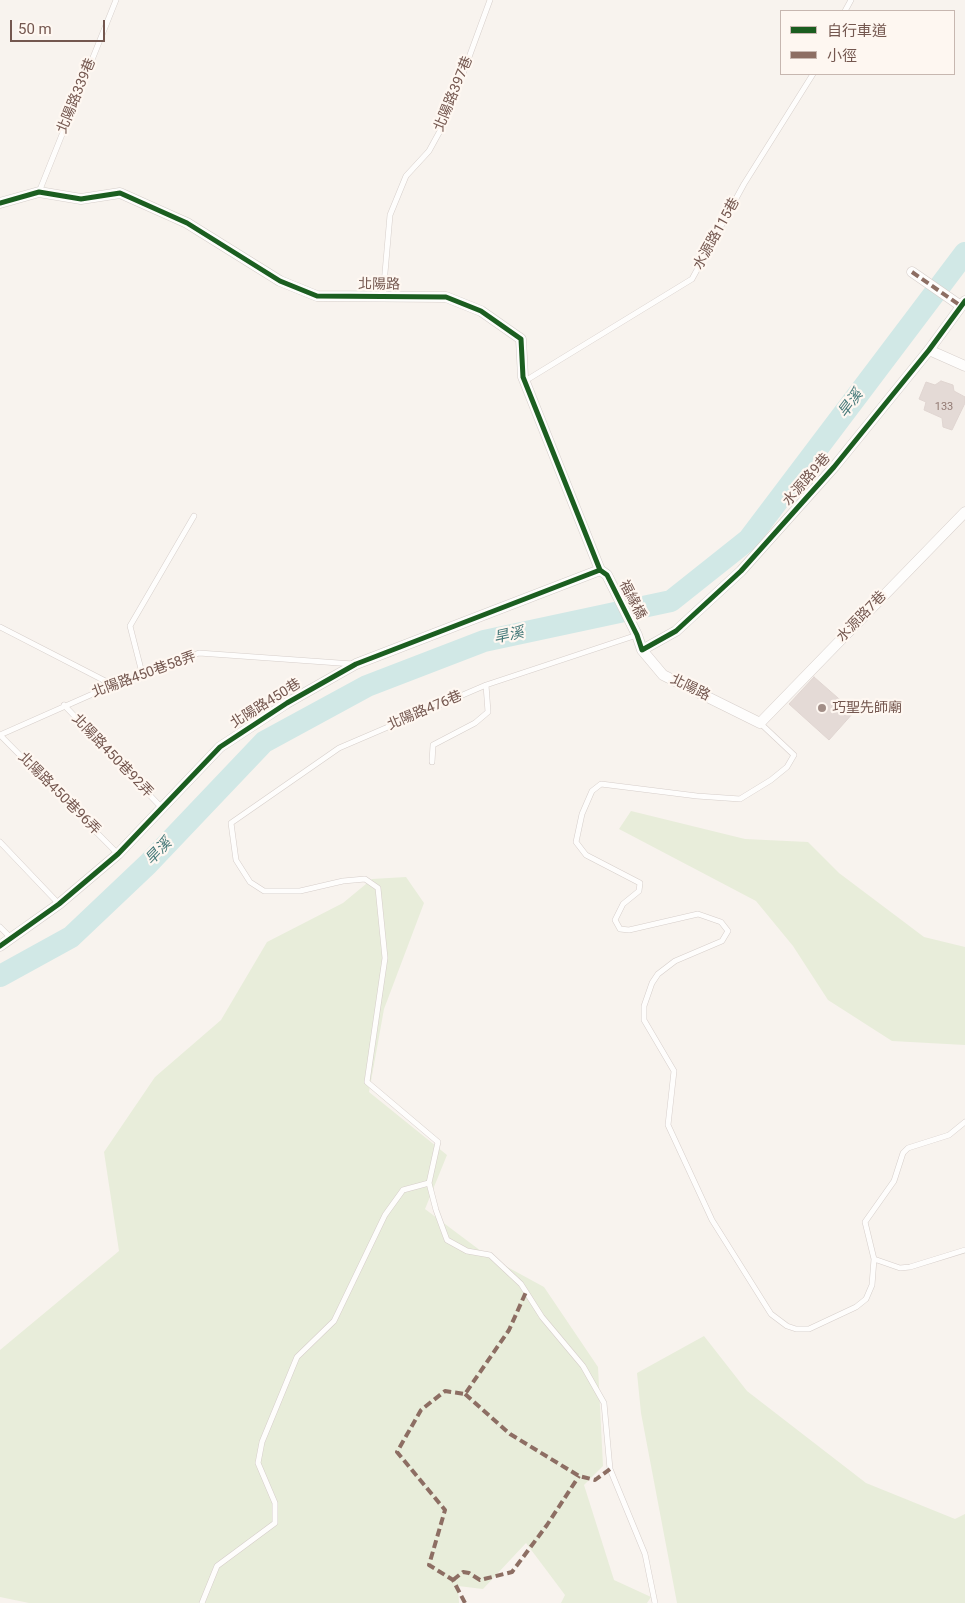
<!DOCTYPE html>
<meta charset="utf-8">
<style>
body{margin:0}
#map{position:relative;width:965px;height:1603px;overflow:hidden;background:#f8f3ee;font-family:Roboto,"Noto Sans TC",sans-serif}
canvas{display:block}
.legend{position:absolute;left:780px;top:10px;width:175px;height:65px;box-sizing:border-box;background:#fef7f1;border:1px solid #c7b7b0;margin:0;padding:6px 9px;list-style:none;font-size:15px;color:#74574f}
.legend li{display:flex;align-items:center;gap:10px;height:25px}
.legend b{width:25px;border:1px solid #c7b7b0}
.scale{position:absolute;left:10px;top:20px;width:95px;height:22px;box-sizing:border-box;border:2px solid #74574f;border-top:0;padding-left:6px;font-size:15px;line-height:18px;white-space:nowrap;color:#74574f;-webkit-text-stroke:4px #fef7f1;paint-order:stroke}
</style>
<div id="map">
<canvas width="965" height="1603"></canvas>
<ul class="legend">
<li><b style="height:6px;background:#1b5e20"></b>自行車道</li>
<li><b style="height:6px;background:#8d6e63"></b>小徑</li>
</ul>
<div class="scale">50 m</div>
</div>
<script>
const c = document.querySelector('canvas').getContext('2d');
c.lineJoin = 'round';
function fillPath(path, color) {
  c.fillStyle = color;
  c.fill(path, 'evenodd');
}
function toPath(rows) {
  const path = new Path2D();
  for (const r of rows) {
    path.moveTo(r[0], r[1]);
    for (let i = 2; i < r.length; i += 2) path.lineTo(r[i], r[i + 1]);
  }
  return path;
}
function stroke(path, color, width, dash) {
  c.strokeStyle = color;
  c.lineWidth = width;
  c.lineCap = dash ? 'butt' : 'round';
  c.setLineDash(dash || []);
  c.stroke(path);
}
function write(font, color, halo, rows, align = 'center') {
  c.font = font + ' Roboto,"Noto Sans TC",sans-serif';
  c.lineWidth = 4.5;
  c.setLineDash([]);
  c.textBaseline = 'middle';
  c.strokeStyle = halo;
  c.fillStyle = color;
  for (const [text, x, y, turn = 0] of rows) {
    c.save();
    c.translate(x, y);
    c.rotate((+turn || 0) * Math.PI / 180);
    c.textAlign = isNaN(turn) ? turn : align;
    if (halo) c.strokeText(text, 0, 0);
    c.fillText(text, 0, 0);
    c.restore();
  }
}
fillPath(toPath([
 [631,811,745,839,808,842,839,873,924,937,965,947,965,1045,892,1041,828,1000,793,946,756,901,619,829],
 [406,877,424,903,384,1009,369,1092,447,1155,425,1209,489,1257,544,1287,598,1367,603,1466,584,1485,614,1580,651,1597,647,1603,561,1603,565,1595,526,1543,483,1589,458,1586,459,1603,29,1603,0,1597,0,1350,119,1251,104,1152,155,1077,221,1020,267,942,343,903,372,879],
 [704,1336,747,1391,866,1483,955,1519,965,1514,965,1603,677,1603,641,1413,637,1373]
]), '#e8edda');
stroke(toPath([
 [0,976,71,937,148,864,264,742,367,686,484,641,671,601,749,539,965,253]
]), '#d1e8e6', 22);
const building = toPath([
 [941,381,953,385,954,391,965,397,965,403,952,430,943,427,942,418,924,410,926,402,919,399,926,382,935,385,941,381],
 [814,677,854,712,829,740,789,704,814,677]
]);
fillPath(building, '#e4dad6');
stroke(building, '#e0d5d1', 1);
const lane = toPath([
 [845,11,851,0],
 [39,192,116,0],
 [383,296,390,215,406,176,429,151,446,120,490,0],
 [525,381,692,279,744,184,813,74],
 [0,627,113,685],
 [142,673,130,626,194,516],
 [64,705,161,807],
 [760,723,794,755,787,767,771,780,740,799,697,796,601,784,592,791,582,814,576,842,586,855,640,883,639,891,623,904,615,920,620,929,629,930,698,914,721,922,728,931,722,941,675,961,658,974,652,983,644,1006,644,1020,674,1071,668,1125,712,1220,771,1314,787,1326,796,1329,809,1329,856,1307,866,1299,872,1285,874,1259,865,1222,894,1181,903,1153,908,1148,949,1135,965,1122],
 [0,735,113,685,199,653,353,664],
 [0,735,118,854],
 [432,762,433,745,475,723,488,712,486,685],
 [0,842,59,904],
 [0,927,12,939],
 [429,1183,436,1210,447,1240,467,1251,490,1255,521,1284,542,1317,583,1366,604,1403,610,1469,645,1554,655,1603],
 [874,1259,900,1268,910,1267,965,1250],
 [202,1603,217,1566,275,1523,275,1503,258,1463,262,1442,297,1357,334,1321,385,1215,403,1190,429,1183,438,1142,367,1082,385,958,378,888,365,879,343,881,300,891,264,891,250,882,236,860,231,823,339,748,486,685,637,635]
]);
const street = toPath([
 [0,203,39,192,81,199,120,193,187,223,280,281,317,296,446,297,481,311,521,339,523,377,600,570,607,575,637,635,642,650,663,675,760,723,965,512],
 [912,272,961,306],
 [929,350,965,366],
 [642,650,676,631,741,571,834,467,929,350,965,301],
 [0,946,59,904,118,854,220,747,287,703,356,664,600,570]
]);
stroke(lane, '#d6ceca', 6);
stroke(street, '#d6ceca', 11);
stroke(lane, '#fefdfc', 5);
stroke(street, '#fefdfc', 10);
stroke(toPath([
 [912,272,961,306],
 [465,1394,510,1434,579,1476,595,1480,610,1469],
 [453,1580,463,1572,469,1573,480,1580,512,1572,547,1525,579,1476],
 [465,1603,453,1580,429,1565,445,1510,397,1452,421,1410,445,1391,465,1394,509,1330,526,1292]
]), '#8d6e63', 4, [8, 4]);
stroke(toPath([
 [0,203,39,192,81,199,120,193,187,223,280,281,317,296,446,297,481,311,521,339,523,377,600,570,607,575,637,635,642,650,676,631,741,571,834,467,929,350,965,301],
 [0,946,59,904,118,854,220,747,287,703,356,664,600,570]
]), '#1b5e20', 5);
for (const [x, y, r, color] of [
 [822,708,5,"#a28e87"]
]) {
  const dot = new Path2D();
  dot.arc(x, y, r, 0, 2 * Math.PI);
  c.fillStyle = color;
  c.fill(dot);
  stroke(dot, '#fef7f1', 2);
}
write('11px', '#927a73', null, [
 ["133",944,407]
]);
write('14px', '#74574f', '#fef7f1', [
 ["北陽路397巷",454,94,-68],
 ["北陽路339巷",77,96,-68],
 ["水源路115巷",717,234,-61],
 ["北陽路",379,285,1],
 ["水源路9巷",807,480,-49],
 ["福緣橋",632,600,63],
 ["水源路7巷",862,617,-46],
 ["北陽路450巷58弄",144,675,-20],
 ["北陽路",690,688,26],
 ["北陽路450巷",266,704,-32],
 ["北陽路476巷",425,711,-23],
 ["北陽路450巷92弄",112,756,46],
 ["北陽路450巷96弄",59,794,45]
]);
write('14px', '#74574f', '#fef7f1', [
 ["巧聖先師廟",832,708]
], 'left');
write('italic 15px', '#447878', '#fef7f1', [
 ["旱溪",851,404,-53],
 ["旱溪",509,636,-12],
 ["旱溪",159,852,-46]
]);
</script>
